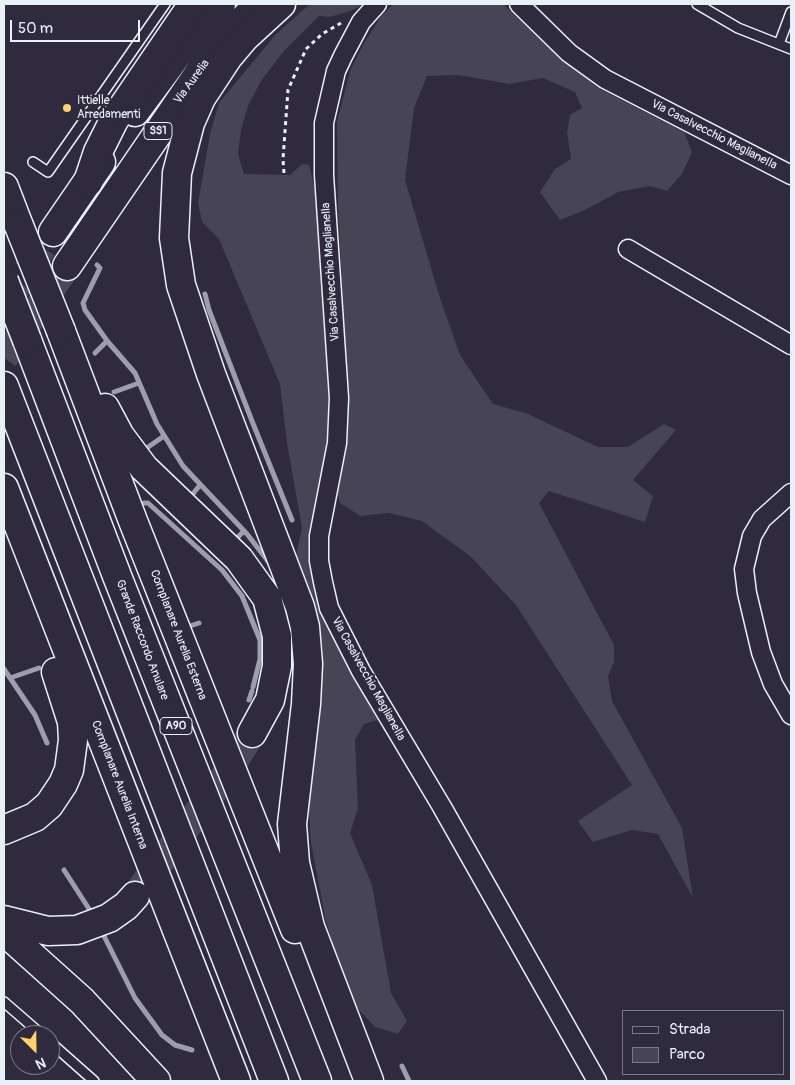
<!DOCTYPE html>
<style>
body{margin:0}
#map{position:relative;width:795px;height:1085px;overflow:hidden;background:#2f2a3d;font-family:Pangolin,sans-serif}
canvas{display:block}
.frame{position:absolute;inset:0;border:5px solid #e8f1f8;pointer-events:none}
.legend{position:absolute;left:622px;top:1010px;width:162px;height:65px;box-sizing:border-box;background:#2f2a3d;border:1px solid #797a88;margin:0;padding:6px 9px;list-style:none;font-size:15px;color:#e8f1f8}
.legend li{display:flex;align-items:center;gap:10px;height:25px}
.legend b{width:25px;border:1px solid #797a88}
.north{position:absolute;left:10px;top:1025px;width:50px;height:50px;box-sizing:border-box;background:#2f2a3d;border:1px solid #797a88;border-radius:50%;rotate:157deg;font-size:14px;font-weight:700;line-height:20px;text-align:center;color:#e8f1f8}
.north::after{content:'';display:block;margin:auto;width:18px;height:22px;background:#ffd166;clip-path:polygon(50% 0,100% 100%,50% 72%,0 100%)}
.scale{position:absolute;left:10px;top:20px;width:130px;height:22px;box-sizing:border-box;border:2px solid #e8f1f8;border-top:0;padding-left:6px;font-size:15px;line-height:18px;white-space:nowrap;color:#e8f1f8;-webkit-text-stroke:4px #2f2a3d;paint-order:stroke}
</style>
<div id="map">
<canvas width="795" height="1085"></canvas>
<div class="frame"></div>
<ul class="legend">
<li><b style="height:6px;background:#2f2a3d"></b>Strada</li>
<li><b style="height:14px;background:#464455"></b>Parco</li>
</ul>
<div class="north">N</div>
<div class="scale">50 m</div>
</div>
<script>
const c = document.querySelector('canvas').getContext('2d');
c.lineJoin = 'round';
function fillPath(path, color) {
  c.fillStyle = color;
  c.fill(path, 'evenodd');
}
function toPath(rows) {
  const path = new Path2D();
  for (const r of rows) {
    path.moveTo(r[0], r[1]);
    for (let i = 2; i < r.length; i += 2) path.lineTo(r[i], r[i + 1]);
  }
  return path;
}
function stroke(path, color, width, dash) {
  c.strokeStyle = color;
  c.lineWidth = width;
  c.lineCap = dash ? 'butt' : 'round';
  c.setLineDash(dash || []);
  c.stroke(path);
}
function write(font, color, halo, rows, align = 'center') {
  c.font = font + ' Pangolin,sans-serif';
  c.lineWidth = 4.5;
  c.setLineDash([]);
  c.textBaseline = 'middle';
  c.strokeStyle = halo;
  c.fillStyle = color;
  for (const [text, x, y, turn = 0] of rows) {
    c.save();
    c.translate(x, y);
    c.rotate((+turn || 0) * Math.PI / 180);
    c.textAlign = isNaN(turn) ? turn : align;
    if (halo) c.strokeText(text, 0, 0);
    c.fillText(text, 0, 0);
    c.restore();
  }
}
fillPath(toPath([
 [310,4,364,4,353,10,330,17,319,16,283,52,261,81,248,106,241,130,238,154,244,174,290,175,302,164,309,165,314,185,325,287,333,429,315,562,380,717,378,720,364,724,355,740,358,808,350,833,372,885,391,993,407,1021,398,1034,375,1027,350,1000,326,922,311,843,309,812,323,650,314,611,296,555,302,528,287,443,280,384,219,239,202,222,198,203,210,134,219,103,276,34],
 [393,4,503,4,558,56,598,88,684,132,692,152,682,174,667,191,650,186,618,192,587,209,560,220,540,192,555,169,571,159,567,133,570,115,582,108,575,92,543,78,509,84,459,75,427,76,414,108,405,180,440,298,460,355,493,404,528,414,598,447,628,447,664,424,676,430,633,480,653,496,645,522,549,491,539,503,614,645,614,662,608,676,612,701,682,828,693,898,658,834,632,830,593,842,578,821,632,785,516,605,470,556,422,521,389,513,360,516,340,503,336,489,345,439,345,344,338,206,337,122,350,71,363,45,382,15]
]), '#464455');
stroke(toPath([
 [97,265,100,268,83,303,85,310,108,342,135,373,157,424,183,466,247,534,271,565],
 [205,294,209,310,252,421,292,520],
 [95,353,107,341],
 [114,392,139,383],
 [141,452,164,436],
 [188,500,200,485],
 [144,503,148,503,222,570,242,596,260,640,260,659,253,687],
 [234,541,244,531],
 [190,626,199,623],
 [4,669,35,715,47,743],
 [10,678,39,668],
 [249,700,252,691],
 [64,870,91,912],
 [104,936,135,998,162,1035,175,1045,192,1050],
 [402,1066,409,1081]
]), '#9c9fab', 5);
stroke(toPath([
 [4,306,53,232],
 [4,358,67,266]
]), '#4b4859', 28, [28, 14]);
stroke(toPath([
 [135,896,225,776,252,733]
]), '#4b4859', 28, [28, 14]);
const service = toPath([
 [697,4,738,28,791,49],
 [779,44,791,12],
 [33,162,48,172,165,4],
 [4,1002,42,1035],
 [50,1042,94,1081]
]);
const minor = toPath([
 [377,4,361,22,343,56,336,71,324,123,324,175,339,398,337,443,319,536,319,561,323,582,329,608,361,671,442,807,597,1081],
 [519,4,569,53,605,79,791,175],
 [628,249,791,345],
 [791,493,762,519,752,536,744,569,747,593,761,652,773,684,791,715]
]);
const trunk = toPath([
 [135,112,190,38,221,4],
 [53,232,101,162],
 [67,266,210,57,233,30,259,4]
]);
const motorway = toPath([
 [281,4,245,37,228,57,201,98,190,123,177,173,174,238,181,285,211,374,300,607,305,627,308,664,306,704,292,824,295,863,310,927,369,1081],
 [88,182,98,152,114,120,193,4],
 [4,187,19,226],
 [61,331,133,521,295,929],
 [27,340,117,576,317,1081],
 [4,386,274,1081],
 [105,408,120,436,144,468,239,559,267,598,277,636,277,666,270,700,252,733],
 [4,488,236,1081],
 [4,830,35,817,49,805,63,784,69,770,73,740,72,722,56,672],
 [4,920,48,931,77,930,109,918,126,906,135,896],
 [4,931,82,1001,156,1081]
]);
stroke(service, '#e8f1f8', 12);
stroke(minor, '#e8f1f8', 21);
stroke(trunk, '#e8f1f8', 31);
stroke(motorway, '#e8f1f8', 31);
stroke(toPath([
 [284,173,283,159,288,90,306,49,322,34,341,23]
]), '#e8f1f8', 3, [4, 4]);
stroke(service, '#2f2a3d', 9);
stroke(minor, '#2f2a3d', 18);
stroke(trunk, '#2f2a3d', 28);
stroke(motorway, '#2f2a3d', 28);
const motorwayBridge = toPath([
 [19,226,61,331],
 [4,281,27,340]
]);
stroke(motorwayBridge, '#e8f1f8', 31, []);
stroke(motorwayBridge, '#2f2a3d', 28);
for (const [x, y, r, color] of [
 [67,108,5,"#ffd166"]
]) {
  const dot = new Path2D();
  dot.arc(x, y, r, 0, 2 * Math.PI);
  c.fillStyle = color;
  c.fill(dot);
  stroke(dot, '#2f2a3d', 2);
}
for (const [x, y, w] of [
 [158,131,28],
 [176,726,32]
]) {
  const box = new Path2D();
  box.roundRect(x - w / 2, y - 8.5, w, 17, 4);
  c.fillStyle = '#2f2a3d';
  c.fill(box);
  stroke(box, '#e8f1f8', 1);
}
write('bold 11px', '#e8f1f8', null, [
 ["SS1",158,131],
 ["A90",176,726]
]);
write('12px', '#e8f1f8', '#2f2a3d', [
 ["Via Aurelia",192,82,-54],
 ["Via Casalvecchio Maglianella",714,135,27],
 ["Via Casalvecchio Maglianella",331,272,-94],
 ["Complanare Aurelia Esterna",178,635,69],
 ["Grande Raccordo Anulare",142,640,69],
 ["Via Casalvecchio Maglianella",368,679,61],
 ["Complanare Aurelia Interna",119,785,69]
]);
write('12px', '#e8f1f8', '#2f2a3d', [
 ["Ittielle",77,101],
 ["Arredamenti",77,115]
], 'left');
</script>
